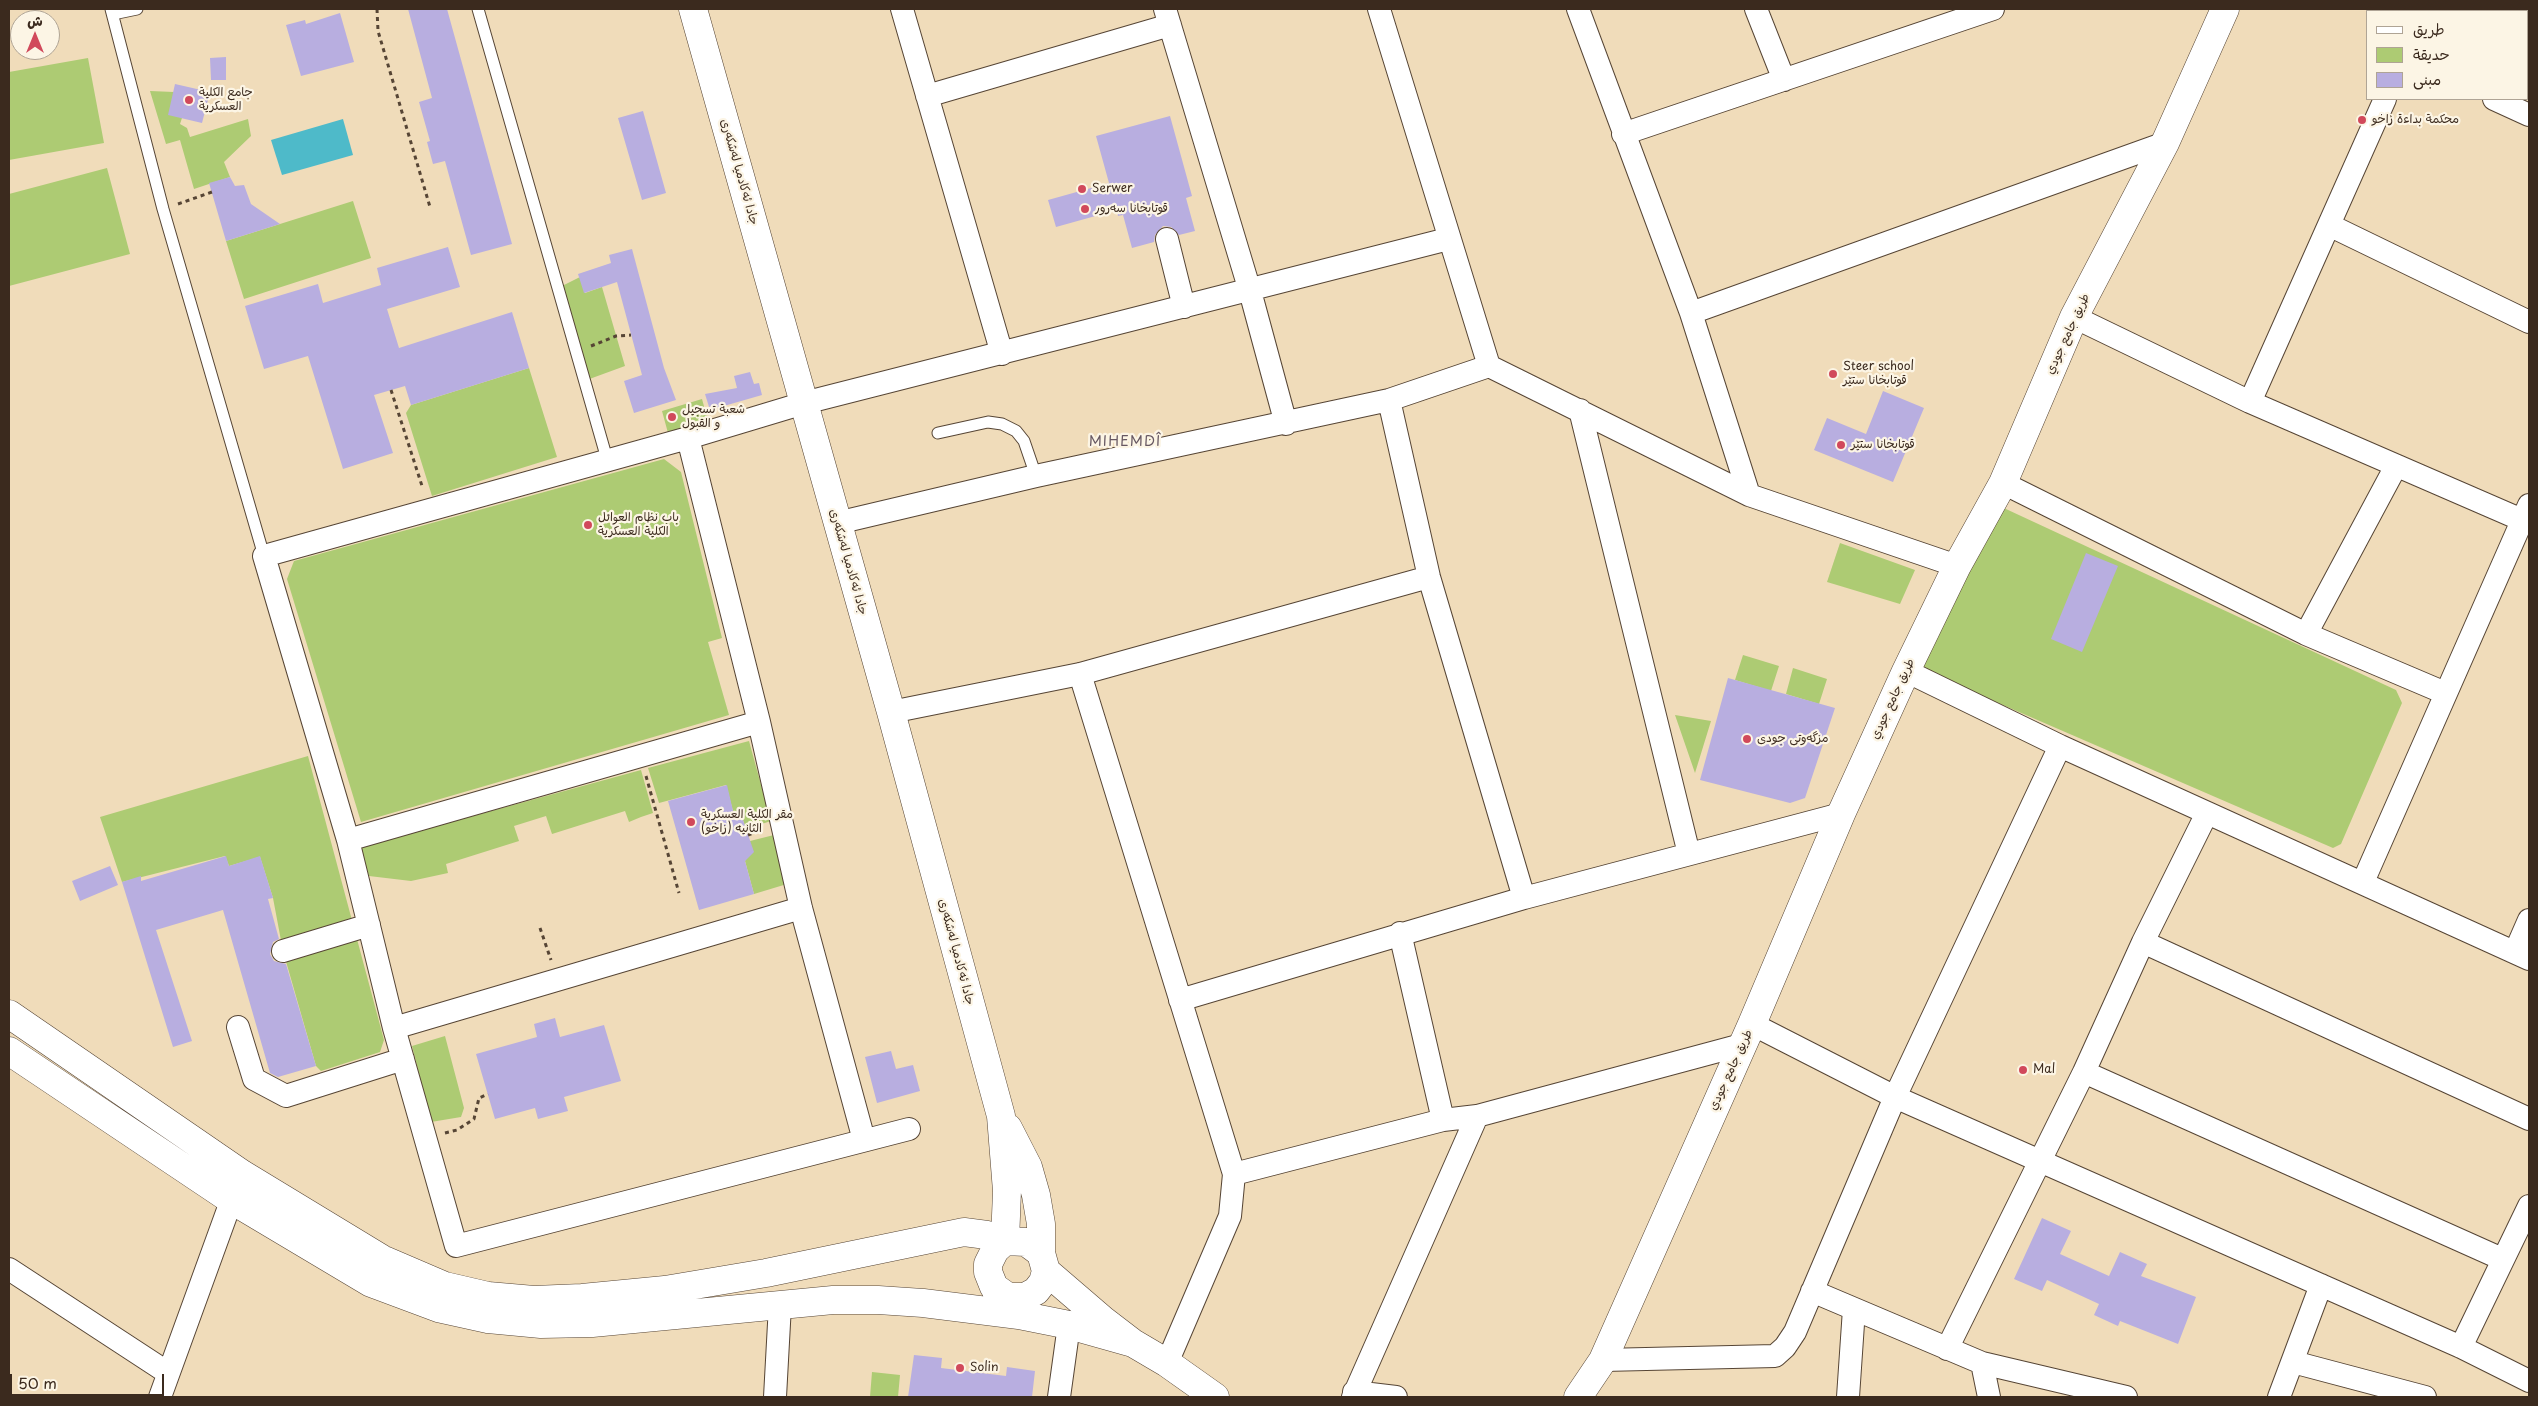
<!DOCTYPE html>
<meta charset="utf-8">
<style>
body{margin:0}
#map{position:relative;width:2538px;height:1406px;overflow:hidden;background:#f0dcba;font-family:"Playpen Sans","Playpen Sans Arabic",sans-serif}
canvas{display:block}
.frame{position:absolute;inset:0;border:10px solid #3b2a1e;pointer-events:none}
.legend{position:absolute;left:2366px;top:10px;width:162px;height:90px;box-sizing:border-box;background:#fcf5e5;border:1px solid #afa495;margin:0;padding:6px 9px;list-style:none;font-size:15px;color:#3b2a1e}
.legend li{display:flex;align-items:center;gap:10px;height:25px}
.legend b{width:25px;border:1px solid #afa495}
.north{position:absolute;left:10px;top:10px;width:50px;height:50px;box-sizing:border-box;background:#fcf5e5;border:1px solid #afa495;border-radius:50%;rotate:0deg;font-size:14px;font-weight:700;line-height:20px;text-align:center;color:#3b2a1e}
.north::after{content:'';display:block;margin:auto;width:18px;height:22px;background:#d1495b;clip-path:polygon(50% 0,100% 100%,50% 72%,0 100%)}
.scale{position:absolute;left:10px;top:1374px;width:154px;height:22px;box-sizing:border-box;border:2px solid #3b2a1e;border-top:0;padding-left:6px;font-size:15px;line-height:18px;white-space:nowrap;color:#3b2a1e;-webkit-text-stroke:4px #fcf5e5;paint-order:stroke}
</style>
<div id="map">
<canvas width="2538" height="1406"></canvas>
<div class="frame"></div>
<ul class="legend">
<li><b style="height:6px;background:#fff"></b>طريق</li>
<li><b style="height:14px;background:#adcb73"></b>حديقة</li>
<li><b style="height:14px;background:#b8aee0"></b>مبنى</li>
</ul>
<div class="north">ش</div>
<div class="scale">50 m</div>
</div>
<script>
const c = document.querySelector('canvas').getContext('2d');
c.lineJoin = 'round';
function fillPath(path, color) {
  c.fillStyle = color;
  c.fill(path, 'evenodd');
}
function toPath(rows) {
  const path = new Path2D();
  for (const r of rows) {
    path.moveTo(r[0], r[1]);
    for (let i = 2; i < r.length; i += 2) path.lineTo(r[i], r[i + 1]);
  }
  return path;
}
function stroke(path, color, width, dash) {
  c.strokeStyle = color;
  c.lineWidth = width;
  c.lineCap = dash ? 'butt' : 'round';
  c.setLineDash(dash || []);
  c.stroke(path);
}
function write(font, color, halo, rows, align = 'center') {
  c.font = font + ' "Playpen Sans","Playpen Sans Arabic",sans-serif';
  c.lineWidth = 4.5;
  c.setLineDash([]);
  c.textBaseline = 'middle';
  c.strokeStyle = halo;
  c.fillStyle = color;
  for (const [text, x, y, turn = 0] of rows) {
    c.save();
    c.translate(x, y);
    c.rotate((+turn || 0) * Math.PI / 180);
    c.textAlign = isNaN(turn) ? turn : align;
    if (halo) c.strokeText(text, 0, 0);
    c.fillText(text, 0, 0);
    c.restore();
  }
}
fillPath(toPath([
 [88,58,104,143,9,160,9,72],
 [150,91,174,92,182,118,180,124,187,128,190,137,248,119,251,136,224,162,230,177,194,189,180,140,166,144],
 [107,168,130,254,9,286,9,194],
 [353,201,371,258,244,299,226,241],
 [580,277,585,293,602,287,625,366,584,381,558,288],
 [529,368,557,457,432,496,406,413,411,405],
 [702,399,708,421,668,433,662,411],
 [664,459,681,472,722,638,708,642,729,715,361,822,287,579,294,561],
 [1993,503,2396,690,2402,703,2341,844,2333,848,1922,670,1917,659],
 [1840,543,1915,570,1900,604,1827,582],
 [1743,655,1779,666,1771,691,1735,680],
 [1793,668,1827,679,1819,704,1786,694],
 [1675,715,1711,721,1695,773],
 [749,741,771,821,746,829,743,820,734,815,726,785,659,803,648,768],
 [308,756,384,1040,380,1052,321,1071,316,1066,283,951,273,898,260,857,229,866,225,856,122,882,100,817],
 [641,770,653,813,641,817,629,822,625,811,552,834,546,816,514,826,519,841,446,864,448,873,411,881,369,876,360,847],
 [774,835,787,884,754,894,745,861,750,841],
 [445,1036,464,1108,461,1117,431,1122,412,1046],
 [872,1372,900,1375,898,1397,870,1397]
]), '#adcb73');
fillPath(toPath([
 [343,119,353,155,282,175,271,140]
]), '#4ebac9');
fillPath(toPath([
 [408,9,447,9,512,244,471,255,445,161,433,164,427,142,430,141,419,102,432,98],
 [340,13,354,62,301,76,286,25,305,20,306,24],
 [226,57,226,80,211,80,210,58],
 [175,84,210,92,202,123,168,115],
 [643,111,666,193,642,200,618,118],
 [1170,116,1192,196,1186,198,1195,231,1179,235,1171,227,1163,226,1155,235,1154,242,1132,248,1123,215,1118,216,1117,210,1056,227,1048,200,1109,183,1096,136],
 [230,177,235,186,244,185,251,204,280,224,226,241,209,183],
 [448,247,460,287,387,309,399,348,512,312,529,368,411,405,405,386,374,395,393,453,343,469,308,356,264,369,245,306,318,284,323,303,381,285,377,268],
 [632,249,664,368,676,400,634,413,624,381,642,375,617,282,584,293,578,274,611,263,609,255],
 [750,372,754,384,759,383,762,395,710,410,705,394,737,388,734,376],
 [1883,391,1924,408,1893,482,1814,450,1827,418,1866,434],
 [2086,553,2118,566,2082,652,2051,639],
 [1728,678,1835,708,1805,798,1790,803,1700,780],
 [727,785,734,815,743,820,754,852,745,861,754,894,699,910,668,801],
 [226,856,229,866,260,856,273,898,268,899,279,939,273,942,270,954,274,961,286,964,316,1066,278,1077,270,1073,223,910,156,930,192,1041,173,1047,122,882,141,876,141,881],
 [110,866,118,885,80,901,72,881],
 [555,1018,560,1037,604,1025,621,1081,564,1097,568,1111,538,1119,535,1108,495,1119,476,1054,537,1037,534,1024],
 [891,1051,896,1069,913,1065,920,1091,877,1103,865,1057],
 [2042,1218,2071,1231,2060,1254,2109,1276,2120,1252,2147,1264,2141,1276,2196,1297,2178,1344,2120,1321,2118,1326,2094,1315,2099,1304,2047,1280,2042,1291,2014,1279],
 [914,1355,942,1358,941,1368,1006,1376,1007,1367,1035,1371,1032,1397,908,1397]
]), '#b8aee0');
const lane = toPath([
 [111,9,163,209,264,556],
 [478,9,607,459],
 [113,14,137,9],
 [938,433,988,422,1002,424,1016,431,1024,441,1036,476]
]);
const street = toPath([
 [902,9,1002,354],
 [1165,9,1250,291,1286,424],
 [1379,9,1489,366,1749,495,1957,566],
 [1578,9,1691,313,1749,495],
 [1756,9,1784,80],
 [2425,11,2426,9],
 [927,96,1170,25],
 [2494,99,2529,115],
 [1623,134,1993,9],
 [2329,225,2529,322],
 [1167,239,1184,307],
 [1691,313,2165,143],
 [2074,317,2250,402,2522,520],
 [1389,400,1429,577,1524,898],
 [2250,402,2385,99],
 [1580,410,1689,854],
 [688,438,759,722,801,908,864,1140],
 [2003,483,2306,634,2445,693],
 [837,523,1036,476,1389,400,1489,366],
 [2306,634,2396,466],
 [1906,671,2060,746,2529,959],
 [1080,674,1234,1174,1230,1216,1167,1363],
 [891,712,1080,674,1429,577],
 [348,840,759,722],
 [2363,882,2529,505],
 [1400,933,1443,1120],
 [2143,942,2529,1119],
 [283,951,369,925],
 [2515,952,2529,920],
 [1180,1000,1524,898,1841,814],
 [1752,1024,1895,1097,2461,1347,2529,1381],
 [238,1027,254,1079,286,1096,403,1059],
 [394,1028,801,908],
 [2084,1072,2502,1259],
 [909,1129,456,1246,394,1028,348,840,264,556,688,438,804,403,1448,239],
 [1234,1174,1443,1120,1477,1116,1741,1045],
 [9,1269,168,1373],
 [1812,1291,1982,1363,2126,1397],
 [2461,1347,2529,1206],
 [1947,1349,2084,1072,2143,942,2207,813],
 [1603,1360,1775,1356,1785,1347,1795,1332,1895,1097,2060,746],
 [2293,1362,2425,1397],
 [1982,1363,1989,1397],
 [1354,1392,1396,1397],
 [160,1397,237,1185],
 [775,1397,780,1305],
 [1059,1397,1069,1325],
 [1353,1397,1477,1116],
 [1848,1397,1854,1309],
 [2279,1397,2321,1285]
]);
const secondary = toPath([
 [693,9,891,712,1001,1116,1007,1191,1005,1241],
 [9,1014,242,1174,382,1259,445,1286,488,1296,534,1300,582,1298,665,1290,766,1273,964,1232,987,1235,1001,1244],
 [9,1051,230,1199,371,1283,438,1308,488,1319,541,1324,592,1323,833,1300,878,1300,923,1303,1019,1315,1069,1325,1133,1343],
 [1008,1128,1028,1167,1036,1195,1041,1224,1041,1253,1046,1271,1043,1282,1036,1291,1025,1297,1008,1297,994,1287,988,1272,988,1264,995,1250,1005,1241,1026,1242,1041,1253],
 [1046,1271,1103,1320,1133,1343,1167,1363,1215,1397],
 [1578,1397,1603,1360,1752,1024,1841,814,1906,671,1957,566,2003,483,2074,317,2165,143,2225,9]
]);
stroke(lane, '#564535', 13);
stroke(street, '#564535', 24);
stroke(secondary, '#564535', 29);
stroke(toPath([
 [377,9,378,31,430,207],
 [178,204,212,192],
 [591,346,616,336,631,335],
 [391,390,423,489],
 [646,776,679,893],
 [748,835,762,830],
 [540,928,551,960],
 [445,1133,457,1130,474,1119,479,1098,488,1094]
]), '#564535', 3, [4, 4]);
stroke(lane, '#fff', 11);
stroke(street, '#fff', 22);
stroke(secondary, '#fff', 28);
for (const [x, y, r, color] of [
 [189,100,5,"#d1495b"],
 [2362,120,5,"#d1495b"],
 [1082,189,5,"#d1495b"],
 [1085,209,5,"#d1495b"],
 [1833,374,5,"#d1495b"],
 [672,417,5,"#d1495b"],
 [1841,445,5,"#d1495b"],
 [588,525,5,"#d1495b"],
 [1747,739,5,"#d1495b"],
 [691,822,5,"#d1495b"],
 [2023,1070,5,"#d1495b"],
 [960,1368,5,"#d1495b"]
]) {
  const dot = new Path2D();
  dot.arc(x, y, r, 0, 2 * Math.PI);
  c.fillStyle = color;
  c.fill(dot);
  stroke(dot, '#fcf5e5', 2);
}
write('12px', '#3b2a1e', '#fcf5e5', [
 ["جامع الكلية",199,93],
 ["العسكرية",199,107],
 ["محكمة بداءة زاخو",2372,120],
 ["Serwer",1092,189],
 ["قوتابخانا سه‌رور",1095,209],
 ["Steer school",1843,367],
 ["قوتابخانا ستێر",1843,381],
 ["شعبة تسجيل",682,410],
 ["و القبول",682,424],
 ["قوتابخانا ستێر",1851,445],
 ["باب نظام العوائل",598,518],
 ["الكلية العسكرية",598,532],
 ["مزگەوتی جودی",1757,739],
 ["مقر الكلية العسكرية",701,815],
 ["الثانيه (زاخو)",701,829],
 ["Mal",2033,1070],
 ["Solin",970,1368]
], 'left');
write('12px', '#3b2a1e', '#fcf5e5', [
 ["جادا ئه‌كادميا له‌شكه‌رى",739,172,74],
 ["طريق جامع جودي",2068,334,-65],
 ["جادا ئه‌كادميا له‌شكه‌رى",848,562,74],
 ["طريق جامع جودي",1893,699,-65],
 ["جادا ئه‌كادميا له‌شكه‌رى",956,952,75],
 ["طريق جامع جودي",1731,1070,-65]
]);
c.letterSpacing = '1px';
write('14px', '#675862', '#fcf5e5', [
 ["MIHEMDÎ",1125,442]
]);
c.letterSpacing = '0px';
</script>
